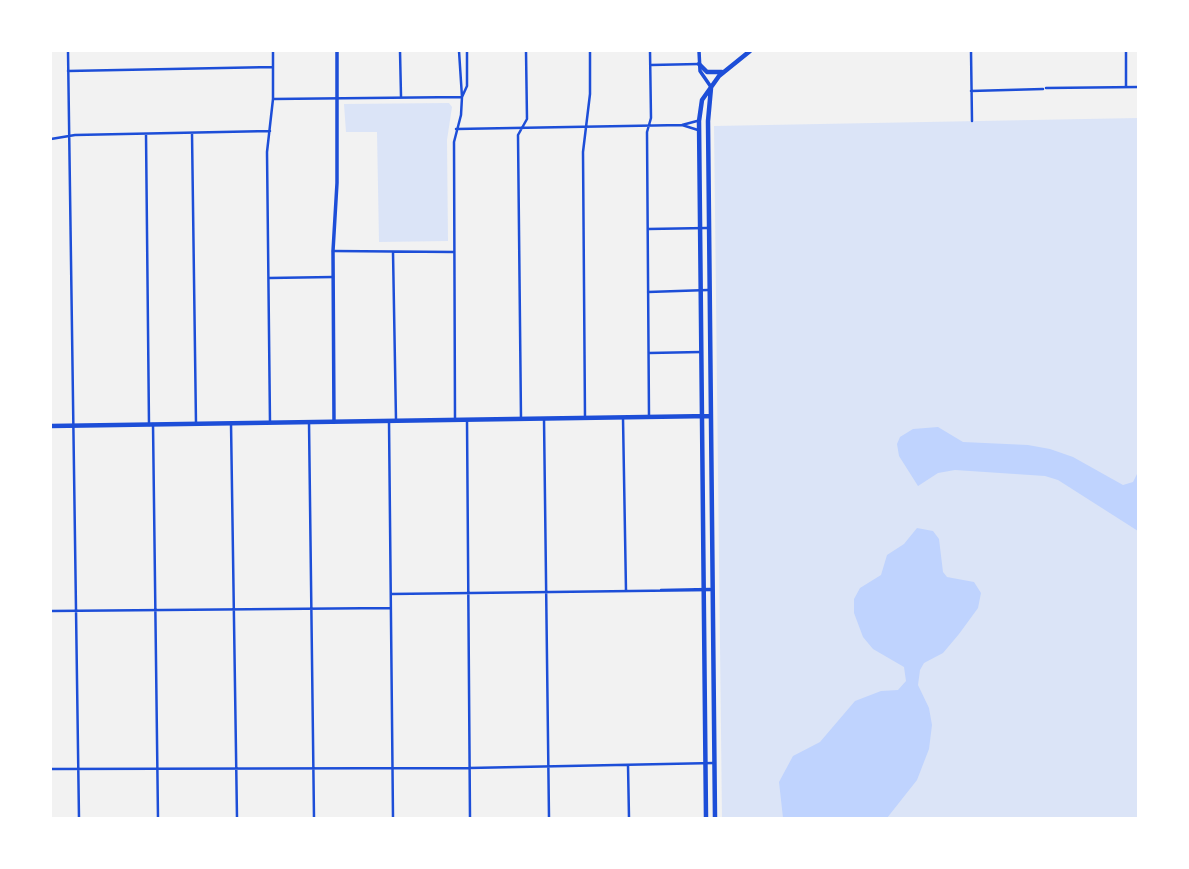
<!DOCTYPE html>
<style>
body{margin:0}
#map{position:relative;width:1189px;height:869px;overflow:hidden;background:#f2f2f2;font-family:"Exo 2",sans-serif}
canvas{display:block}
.frame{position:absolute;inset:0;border:52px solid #fff;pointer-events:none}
</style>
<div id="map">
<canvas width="1189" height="869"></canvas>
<div class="frame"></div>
</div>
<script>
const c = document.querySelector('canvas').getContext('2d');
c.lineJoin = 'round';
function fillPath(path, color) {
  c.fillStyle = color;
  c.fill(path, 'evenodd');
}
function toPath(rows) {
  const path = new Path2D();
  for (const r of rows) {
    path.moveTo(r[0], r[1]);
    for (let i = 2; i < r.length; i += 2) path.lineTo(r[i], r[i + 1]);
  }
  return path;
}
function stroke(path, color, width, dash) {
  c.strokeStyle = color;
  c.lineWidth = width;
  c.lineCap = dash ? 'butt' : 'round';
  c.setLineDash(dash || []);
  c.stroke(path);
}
fillPath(toPath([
 [449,103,452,107,447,140,448,241,379,242,377,132,346,132,344,104],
 [1138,118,1138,818,722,818,714,126]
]), '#dbe4f7');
fillPath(toPath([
 [938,427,963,442,1028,445,1050,449,1073,457,1123,485,1133,482,1138,472,1138,531,1058,480,1045,476,955,470,938,473,918,486,899,456,897,444,900,437,913,429],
 [917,528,933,531,939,539,943,572,947,577,974,582,981,593,978,608,959,634,943,653,924,663,920,670,918,685,929,708,932,725,929,749,917,780,887,818,783,818,779,782,793,756,820,742,855,701,881,691,898,690,906,681,904,667,873,649,863,637,854,613,854,599,860,588,881,575,887,555,904,544]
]), '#bfd3fe');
stroke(toPath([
 [68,51,79,818],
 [400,51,401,96],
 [971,51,972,121],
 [1126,51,1126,87],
 [651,65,699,64],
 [68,71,273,67],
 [1046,88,1138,87],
 [971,91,1043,89],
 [462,97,467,86,467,51],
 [273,99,462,97],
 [682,125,698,130],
 [456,129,682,125,697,121],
 [192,133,196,424],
 [146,134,149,425],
 [51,139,75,135,270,131],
 [648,229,707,228],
 [333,251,454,252],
 [393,252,396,420],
 [269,278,333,277],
 [648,292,708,290],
 [649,353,701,352],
 [649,417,647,132,651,118,650,51],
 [585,418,583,152,590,94,590,51],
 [623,418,626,591],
 [521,419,518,135,527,119,526,51],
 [544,419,549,818],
 [455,420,454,142,461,115,462,97,459,51],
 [467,420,470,818],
 [389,421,393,818],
 [309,422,314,818],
 [231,423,237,818],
 [270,423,267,152,273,99,273,51],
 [153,424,158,818],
 [661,590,710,589],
 [391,594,712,590],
 [51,611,390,608],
 [628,765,629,818],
 [51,769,469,768,714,763]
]), '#1d4ed8', 2.5);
stroke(toPath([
 [699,51,700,71,711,87],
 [334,422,333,251,337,183,337,51]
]), '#1d4ed8', 3.5);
stroke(toPath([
 [699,64,707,72,722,72],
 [711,88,708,121,715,818],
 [51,426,711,416],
 [706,818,699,121,702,100,719,76,750,51]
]), '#1d4ed8', 4.5);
</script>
